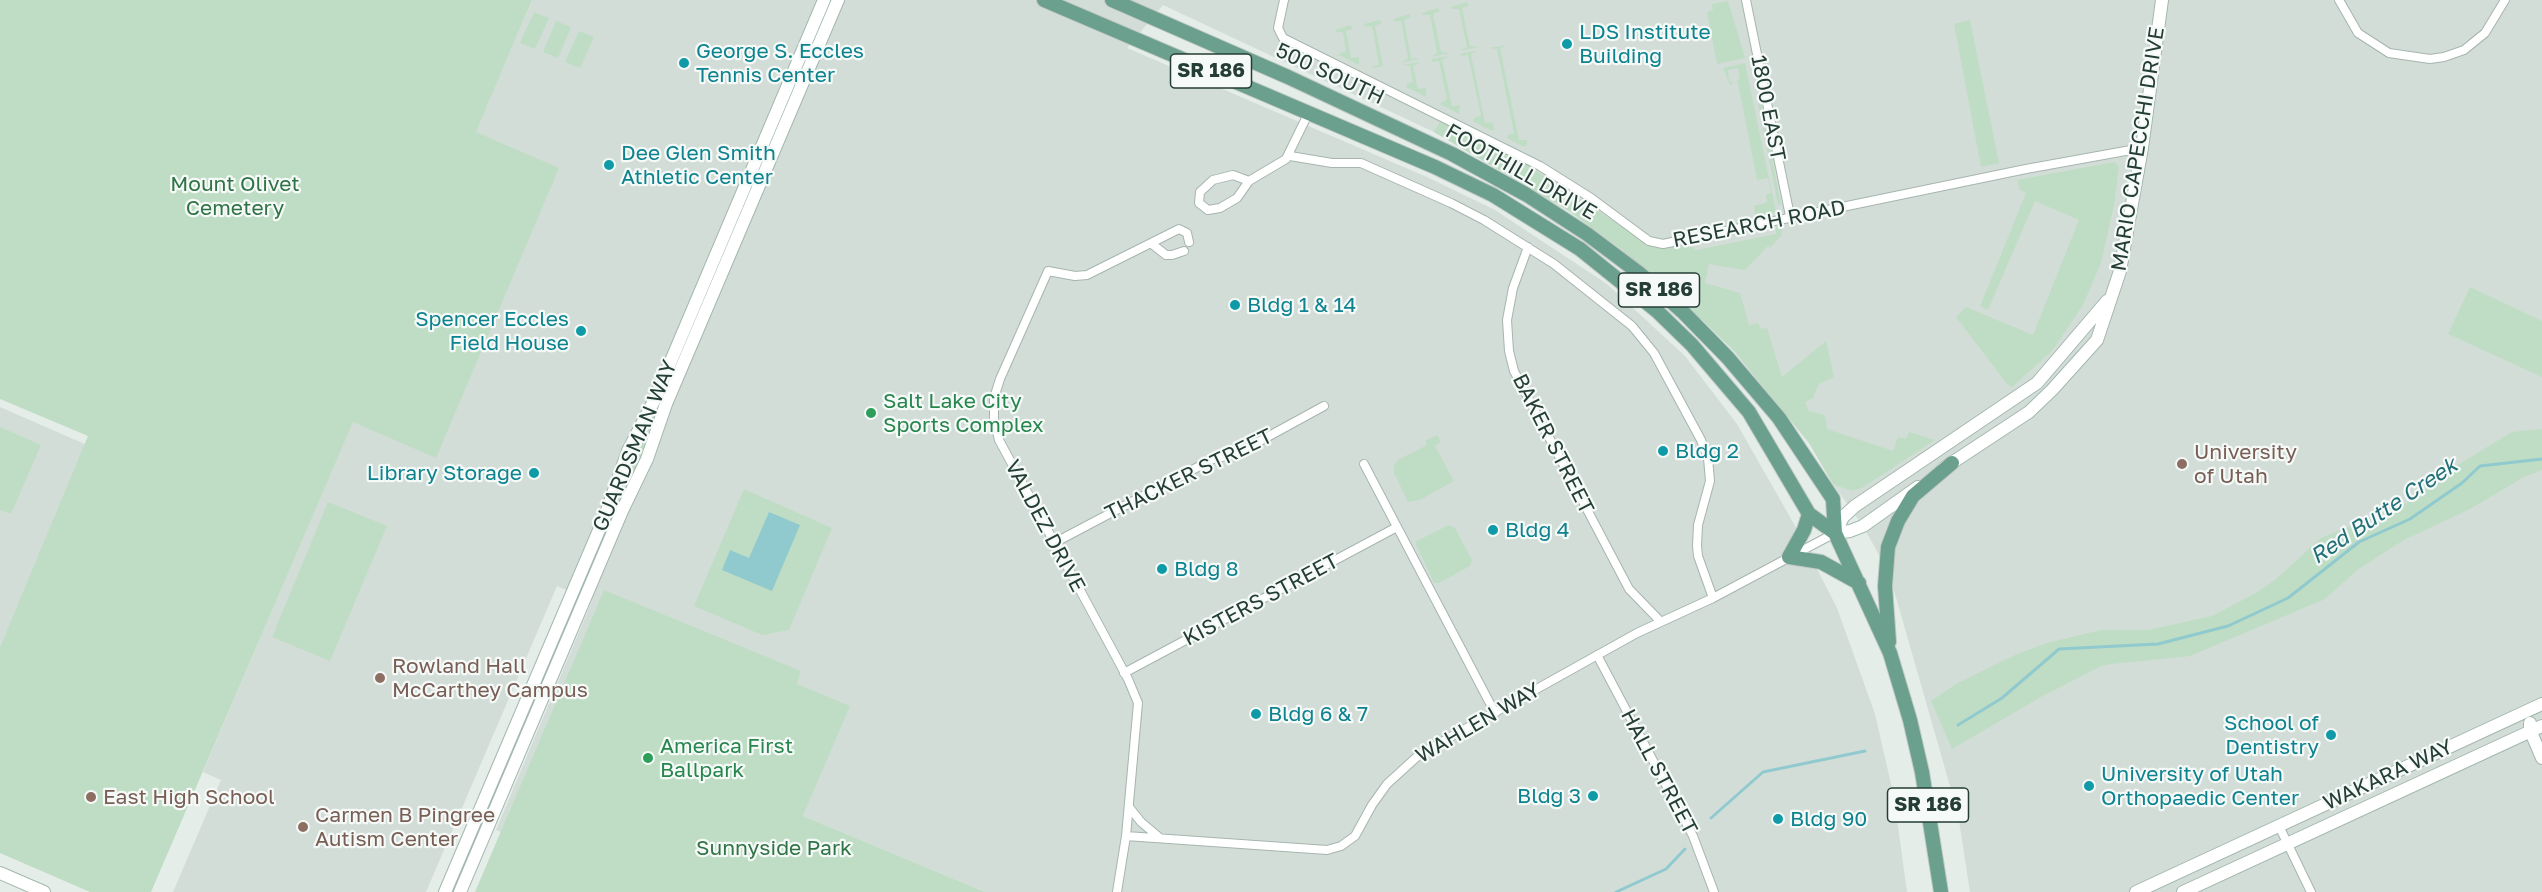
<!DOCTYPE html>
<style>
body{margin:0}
canvas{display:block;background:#e4ede8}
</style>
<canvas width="2542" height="892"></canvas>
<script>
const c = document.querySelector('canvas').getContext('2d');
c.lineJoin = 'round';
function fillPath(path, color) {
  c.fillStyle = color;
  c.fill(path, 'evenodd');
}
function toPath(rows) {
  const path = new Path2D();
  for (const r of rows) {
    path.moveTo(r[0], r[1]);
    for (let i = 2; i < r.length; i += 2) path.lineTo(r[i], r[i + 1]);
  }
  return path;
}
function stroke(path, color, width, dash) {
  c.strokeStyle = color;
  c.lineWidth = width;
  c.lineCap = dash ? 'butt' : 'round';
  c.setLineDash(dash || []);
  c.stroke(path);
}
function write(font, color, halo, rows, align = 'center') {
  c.font = font + ' "Golos Text",sans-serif';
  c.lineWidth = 4.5;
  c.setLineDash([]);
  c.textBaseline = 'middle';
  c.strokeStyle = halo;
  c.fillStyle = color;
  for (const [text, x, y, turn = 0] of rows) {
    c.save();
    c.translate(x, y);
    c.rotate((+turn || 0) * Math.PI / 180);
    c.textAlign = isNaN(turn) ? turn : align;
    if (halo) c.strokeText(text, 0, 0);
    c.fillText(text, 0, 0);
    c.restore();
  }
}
fillPath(toPath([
 [532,0,2542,0,2542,892,1970,892,1958,814,1889,573,1863,526,1833,484,1809,443,1734,351,1670,289,1621,249,1569,211,1434,132,1163,5,1127,48,1427,177,1495,210,1607,284,1685,356,1737,424,1794,524,1837,608,1875,714,1894,797,1907,892,985,892,803,816,849,706,649,892,496,830,592,601,557,586,426,892,173,892,221,780,203,772],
 [0,407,87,445,0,647]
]), '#d3ddd7');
fillPath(toPath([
 [0,0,532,0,476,132,559,168,436,458,353,422,151,892,90,892,0,853,0,647,88,436,0,399],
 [1728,1,1745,58,1717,64,1707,12,1713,10,1712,4],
 [1467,2,1469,5,1462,8,1470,46,1478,47,1460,51,1467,47,1459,9,1452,9,1451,7],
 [1438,8,1440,11,1433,14,1441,52,1449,53,1431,57,1437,53,1430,15,1423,15,1422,13],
 [534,12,549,18,535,49,520,43],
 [1409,14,1411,17,1404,20,1411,58,1420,59,1401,63,1408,58,1401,21,1395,21,1393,19],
 [1379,20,1382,23,1375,26,1383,66,1373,68,1372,66,1379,65,1372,26,1365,27,1364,24],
 [1970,20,1999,163,1981,167,1954,24],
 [556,21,571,27,558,58,543,52],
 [1350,25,1353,29,1346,31,1351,58,1359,57,1359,65,1339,55,1341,53,1346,51,1343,32,1336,32,1335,30],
 [579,31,594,37,580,68,565,62],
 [1508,45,1500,48,1519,140,1527,140,1527,144,1524,147,1507,138,1508,135,1514,133,1497,49,1489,48],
 [1478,50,1471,54,1485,123,1493,122,1494,129,1492,131,1473,121,1474,118,1481,116,1468,55,1462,56,1460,54],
 [1449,56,1442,60,1452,106,1460,105,1459,114,1440,104,1447,99,1439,61,1433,62,1431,59],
 [1420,62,1413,66,1418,89,1426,88,1426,97,1406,87,1407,84,1413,82,1410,66,1402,65],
 [1745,63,1776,212,1759,216,1755,214,1754,206,1767,202,1766,194,1771,193,1768,178,1757,180,1738,83,1737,80,1740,79,1738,68,1728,70,1729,81,1732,81,1732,85,1730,85,1723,68],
 [1761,103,1768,138,1781,204,1778,205,1758,104],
 [1441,120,1524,163,1655,248,1688,245,1696,250,1776,234,1776,227,1781,226,1782,235,1770,248,1768,246,1745,270,1709,264,1705,283,1740,293,1749,325,1758,323,1761,329,1767,328,1782,377,1826,341,1834,377,1819,384,1813,398,1805,402,1809,411,1825,415,1827,429,1893,451,1898,437,1906,439,1909,432,1935,440,1862,488,1852,491,1833,484,1809,443,1734,351,1670,289,1621,249,1569,211,1434,132],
 [2114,162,2119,166,2114,205,2101,263,2083,305,2052,351,2012,387,2007,384,1956,317,1966,307,2033,335,2079,220,2035,201,1988,310,1980,306,2026,193,2020,190,2017,180],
 [2470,287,2542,321,2542,377,2448,334],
 [0,427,41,445,11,514,0,510],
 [2542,429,2542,470,2524,477,2470,509,2404,540,2357,570,2325,599,2190,656,2103,665,2041,697,1952,749,1931,701,1956,684,2017,654,2047,643,2101,630,2148,630,2212,616,2254,594,2276,579,2321,538,2409,502,2446,472,2512,432],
 [645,433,648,434,649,442,630,485,623,486,624,473,638,441],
 [1437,435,1441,442,1435,446,1454,481,1420,500,1408,502,1394,473,1394,466,1398,460,1427,445,1425,441],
 [744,489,832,528,789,630,762,635,694,606],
 [328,502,387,526,330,661,272,637],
 [1449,525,1455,528,1472,560,1470,566,1439,583,1434,583,1415,542],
 [604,590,801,671,797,684,850,706,803,816,985,892,475,892]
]), '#bfddc4');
fillPath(toPath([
 [769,512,800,525,772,591,722,570,730,550,749,558]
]), '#90cacf');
stroke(toPath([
 [1958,725,2002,698,2059,649,2158,644,2228,626,2288,598,2359,542,2410,519,2462,483,2480,466,2542,459],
 [1711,818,1763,772,1865,751],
 [1616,892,1666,869,1685,849]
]), '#90cacf', 3);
const street = toPath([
 [1284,0,1278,28,1283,38,1540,166,1591,198,1649,241,1663,244,2026,169,2142,148],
 [1746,0,1790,216],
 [2339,0,2358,33,2389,53,2430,59,2444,57,2464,50,2485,33,2505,0],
 [1290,156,1332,163,1361,163,1451,203,1484,220,1554,264,1632,326,1654,353,1701,440,1708,458,1710,481,1698,525,1697,546,1698,556,1713,598],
 [1249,181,1233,175,1213,180,1200,192,1199,203,1208,210,1220,208,1237,198,1249,181,1286,159,1309,112],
 [1152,244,1166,255,1172,255,1184,251],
 [1528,247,1513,288,1507,320,1509,351,1514,371,1629,589,1661,622],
 [1364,464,1495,713],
 [1054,543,1213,459,1238,453,1324,406],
 [1597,655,1693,836,1714,892],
 [1124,673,1397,527],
 [1129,807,1141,822,1160,838],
 [2279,826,2311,892],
 [1126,836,1327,850,1341,846,1355,836,1372,805,1387,784,1420,754,1637,633,1713,598,1835,533],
 [1117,892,1126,836,1138,703,1128,679,999,440,994,420,994,398,1000,379,1048,271,1075,276,1087,275,1179,229,1187,233,1189,242]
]);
const secondary = toPath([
 [1944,468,2029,412,2052,390,2097,340,2120,271,2142,148,2162,0],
 [1835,533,1850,531,1863,526,1918,487],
 [1835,533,1843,517,1855,506,2037,383,2107,301],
 [2530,723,2530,730,2542,758],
 [0,873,44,892],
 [445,892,605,516,628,451,654,401,824,0],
 [460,892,622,511,647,459,666,404,838,0],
 [2136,892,2542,704],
 [2183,892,2542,726]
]);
const primary = toPath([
 [1044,0,1435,167,1493,195,1580,249,1657,311,1692,345,1749,412,1809,514,1835,533],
 [1112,0,1288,77,1452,154,1527,195,1587,234,1639,273,1684,313,1728,358,1779,418,1833,499,1835,533,1890,653,1910,720,1922,772,1941,892],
 [1789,557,1821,562,1859,583],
 [1789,557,1804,530,1809,514],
 [1889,642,1885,586,1888,547,1898,521,1913,496,1952,463]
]);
stroke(street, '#a7b5af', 10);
stroke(secondary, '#a3b8af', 14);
stroke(primary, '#c2c9c6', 16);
stroke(street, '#fff', 8);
stroke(secondary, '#fff', 12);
stroke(primary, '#6ba08e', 14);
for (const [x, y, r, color] of [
 [1567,44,6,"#0f9aa8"],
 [684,63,6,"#0f9aa8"],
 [609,165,6,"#0f9aa8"],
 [1235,305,6,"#0f9aa8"],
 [581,331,6,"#0f9aa8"],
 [871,413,6,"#2e9e5b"],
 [1663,451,6,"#0f9aa8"],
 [2182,464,6,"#8d6e63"],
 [534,473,6,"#0f9aa8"],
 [1493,530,6,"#0f9aa8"],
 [1162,569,6,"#0f9aa8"],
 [380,678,6,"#8d6e63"],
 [1256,714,6,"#0f9aa8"],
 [2331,735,6,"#0f9aa8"],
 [648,758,6,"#2e9e5b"],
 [2089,786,6,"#0f9aa8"],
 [1593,796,6,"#0f9aa8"],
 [91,797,6,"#8d6e63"],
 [1778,819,6,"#0f9aa8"],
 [303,827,6,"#8d6e63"]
]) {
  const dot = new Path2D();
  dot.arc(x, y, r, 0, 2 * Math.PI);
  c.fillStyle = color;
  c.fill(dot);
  stroke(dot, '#f5f9f7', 2);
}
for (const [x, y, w] of [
 [1211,71,81],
 [1659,290,81],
 [1928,805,81]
]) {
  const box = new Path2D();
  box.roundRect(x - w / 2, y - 17, w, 34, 4.5);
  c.fillStyle = '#f5f9f7';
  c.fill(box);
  stroke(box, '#243e35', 1.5);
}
write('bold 20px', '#243e35', null, [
 ["SR 186",1211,71],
 ["SR 186",1659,290],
 ["SR 186",1928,805]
]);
write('21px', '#0d838f', '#f5f9f7', [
 ["LDS Institute",1579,32],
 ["Building",1579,56],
 ["George S. Eccles",696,51],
 ["Tennis Center",696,75],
 ["Dee Glen Smith",621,153],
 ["Athletic Center",621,177],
 ["Bldg 1 & 14",1247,305],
 ["Spencer Eccles",569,319,"right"],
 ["Field House",569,343,"right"],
 ["Bldg 2",1675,451],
 ["Library Storage",522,473,"right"],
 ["Bldg 4",1505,530],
 ["Bldg 8",1174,569],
 ["Bldg 6 & 7",1268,714],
 ["School of",2319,723,"right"],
 ["Dentistry",2319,747,"right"],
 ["University of Utah",2101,774],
 ["Orthopaedic Center",2101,798],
 ["Bldg 3",1581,796,"right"],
 ["Bldg 90",1790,819]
], 'left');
write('21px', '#243e35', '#f5f9f7', [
 ["500 SOUTH",1330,74,25],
 ["1800 EAST",1768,108,79],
 ["MARIO CAPECCHI DRIVE",2138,149,-81],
 ["FOOTHILL DRIVE",1521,172,30],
 ["RESEARCH ROAD",1759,224,-11],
 ["BAKER STREET",1553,444,63],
 ["GUARDSMAN WAY",635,446,-67],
 ["THACKER STREET",1189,475,-26],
 ["VALDEZ DRIVE",1045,526,62],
 ["KISTERS STREET",1261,600,-28],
 ["WAHLEN WAY",1478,723,-30],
 ["HALL STREET",1659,772,62],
 ["WAKARA WAY",2388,775,-25]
]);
write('21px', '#307345', '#f5f9f7', [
 ["Mount Olivet",235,184],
 ["Cemetery",235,208],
 ["Sunnyside Park",774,848]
]);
write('21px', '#27864d', '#f5f9f7', [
 ["Salt Lake City",883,401],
 ["Sports Complex",883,425],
 ["America First",660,746],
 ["Ballpark",660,770]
], 'left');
write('21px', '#785e54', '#f5f9f7', [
 ["University",2194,452],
 ["of Utah",2194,476],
 ["Rowland Hall",392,666],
 ["McCarthey Campus",392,690],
 ["East High School",103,797],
 ["Carmen B Pingree",315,815],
 ["Autism Center",315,839]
], 'left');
write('italic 22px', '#217077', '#f5f9f7', [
 ["Red Butte Creek",2384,511,-34]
]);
</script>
